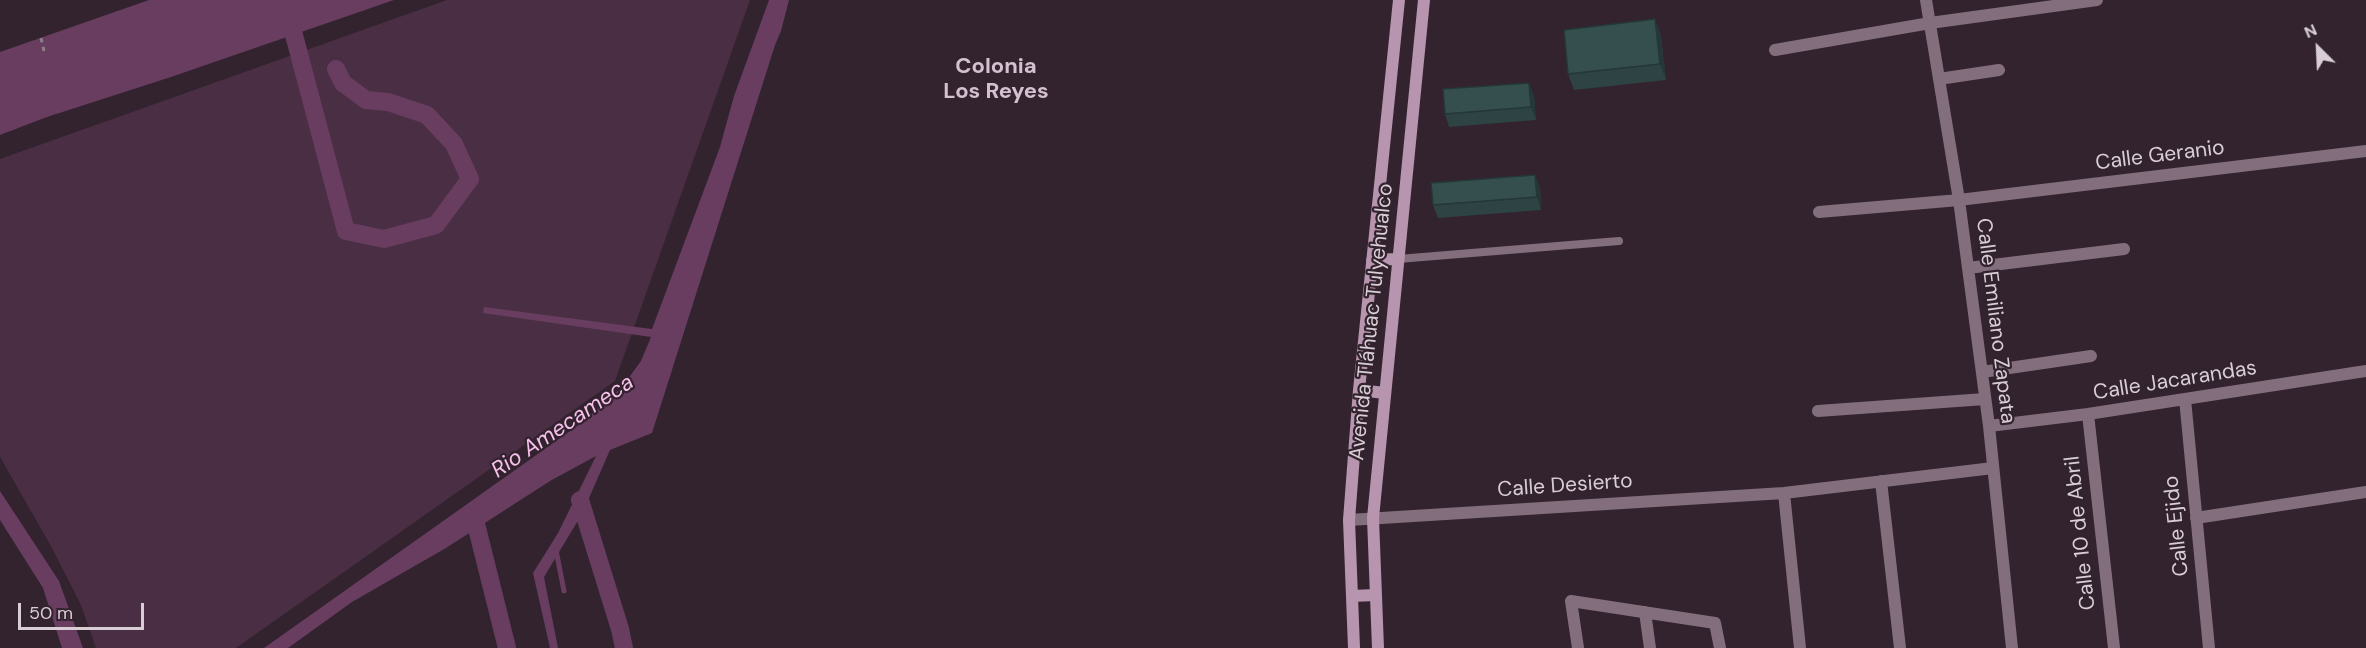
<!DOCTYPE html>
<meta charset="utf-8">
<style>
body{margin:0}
#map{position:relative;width:2366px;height:648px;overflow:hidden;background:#32232f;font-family:"DM Sans",sans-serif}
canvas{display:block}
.north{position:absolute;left:2288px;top:18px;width:60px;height:60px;-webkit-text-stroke:4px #32232f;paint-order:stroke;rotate:336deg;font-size:16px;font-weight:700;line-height:24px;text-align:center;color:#d9ced6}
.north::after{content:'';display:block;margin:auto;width:21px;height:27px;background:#d9ced6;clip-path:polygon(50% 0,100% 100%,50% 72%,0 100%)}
.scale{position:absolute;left:18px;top:603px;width:126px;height:27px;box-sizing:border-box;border:3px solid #d9ced6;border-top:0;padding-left:8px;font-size:18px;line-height:21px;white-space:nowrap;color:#d9ced6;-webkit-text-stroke:4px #32232f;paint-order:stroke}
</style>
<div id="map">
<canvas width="2366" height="648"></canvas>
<div class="north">N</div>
<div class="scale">50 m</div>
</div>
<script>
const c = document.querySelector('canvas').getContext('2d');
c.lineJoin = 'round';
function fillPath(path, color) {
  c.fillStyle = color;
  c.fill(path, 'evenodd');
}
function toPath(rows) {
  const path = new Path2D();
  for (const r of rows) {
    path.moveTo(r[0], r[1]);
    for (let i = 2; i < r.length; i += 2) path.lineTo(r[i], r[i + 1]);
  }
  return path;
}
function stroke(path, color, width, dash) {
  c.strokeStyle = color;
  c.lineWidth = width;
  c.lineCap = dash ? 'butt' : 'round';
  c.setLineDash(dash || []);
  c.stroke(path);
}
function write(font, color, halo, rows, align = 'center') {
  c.font = font + ' "DM Sans",sans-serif';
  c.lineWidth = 4.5;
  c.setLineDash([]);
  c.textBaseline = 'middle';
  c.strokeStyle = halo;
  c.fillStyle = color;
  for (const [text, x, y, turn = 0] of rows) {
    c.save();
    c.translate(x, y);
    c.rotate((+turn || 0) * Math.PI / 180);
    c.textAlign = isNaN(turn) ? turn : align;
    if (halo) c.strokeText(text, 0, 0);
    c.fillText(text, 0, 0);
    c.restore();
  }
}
fillPath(toPath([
 [447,0,750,0,615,381,236,648,96,648,81,605,52,548,0,457,0,159]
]), '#4a2e44');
fillPath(toPath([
 [149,0,394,0,171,77,47,117,0,135,0,52],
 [769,0,789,0,781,31,775,45,652,433,610,450,582,514,544,577,558,648,550,648,533,573,558,533,596,456,550,481,446,548,352,602,288,648,264,648,580,424,622,387,641,361,651,337,483,313,484,307,652,329,720,147,734,96],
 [0,491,59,581,83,648,62,648,43,588,0,520]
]), '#683d60');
stroke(toPath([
 [556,550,564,591]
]), '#683d60', 5);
stroke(toPath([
 [282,15,294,35,346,231,384,239,436,225,470,179,454,144,427,115,388,102,366,100,343,83,336,69],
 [580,500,620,629,624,648],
 [474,516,507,648]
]), '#683d60', 18);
stroke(toPath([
 [41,38,44,51]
]), '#8b7f88', 3, [4.5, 4.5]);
stroke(toPath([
 [1398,259,1619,241]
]), '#836e7e', 8);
stroke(toPath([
 [1926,0,1959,200,1968,268,1989,426,2012,648],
 [1775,50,1930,23,2097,0],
 [1939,79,1999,70],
 [1819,212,1959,200,2366,151],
 [1968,268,2124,249],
 [1982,372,2091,356],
 [2185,399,2209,648],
 [1818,411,1985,399],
 [2088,414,2114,648],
 [1989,426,2088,414,2366,371],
 [1881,481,1900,648],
 [1784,493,1800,648],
 [2196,518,2366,492],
 [1349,520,1784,493,1993,468],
 [1645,612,1650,648],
 [1578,648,1571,601,1715,623,1720,648]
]), '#836e7e', 12);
stroke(toPath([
 [1372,260,1398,259],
 [1359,390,1385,393],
 [1352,596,1375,595],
 [1354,648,1349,520,1359,390,1399,0],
 [1378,648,1373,518,1424,0]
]), '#b795af', 12);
fillPath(toPath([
 [1655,19,1661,36,1666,80,1574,90,1568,74],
 [1534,95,1536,120,1449,127,1445,114],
 [1535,175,1540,188,1541,210,1438,218,1433,205]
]), '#2e4343');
fillPath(toPath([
 [1655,19,1661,36,1666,80,1660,64],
 [1529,83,1534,95,1536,120,1531,107],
 [1535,175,1540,188,1541,210,1537,197]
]), '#253737');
const building = toPath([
 [1655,19,1660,64,1568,74,1564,30,1655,19],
 [1529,83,1531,107,1445,114,1443,89,1529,83],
 [1535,175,1537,197,1433,205,1431,183,1535,175]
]);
fillPath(building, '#354e4e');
stroke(building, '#253737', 1.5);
write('21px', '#d9ced6', '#32232f', [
 ["Calle Geranio",2160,156,-7],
 ["Calle Emiliano Zapata",1995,321,83],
 ["Avenida Tláhuac Tulyehualco",1372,322,-84],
 ["Calle Jacarandas",2175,381,-9],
 ["Calle Desierto",1565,486,-4],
 ["Calle Ejido",2177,526,-96],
 ["Calle 10 de Abril",2081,533,-96]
]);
write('bold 22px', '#d4c0cf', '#32232f', [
 ["Colonia",996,67],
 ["Los Reyes",996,92]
]);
write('italic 22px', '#f9c0ec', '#32232f', [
 ["Rio Amecameca",563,427,-34]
]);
</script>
